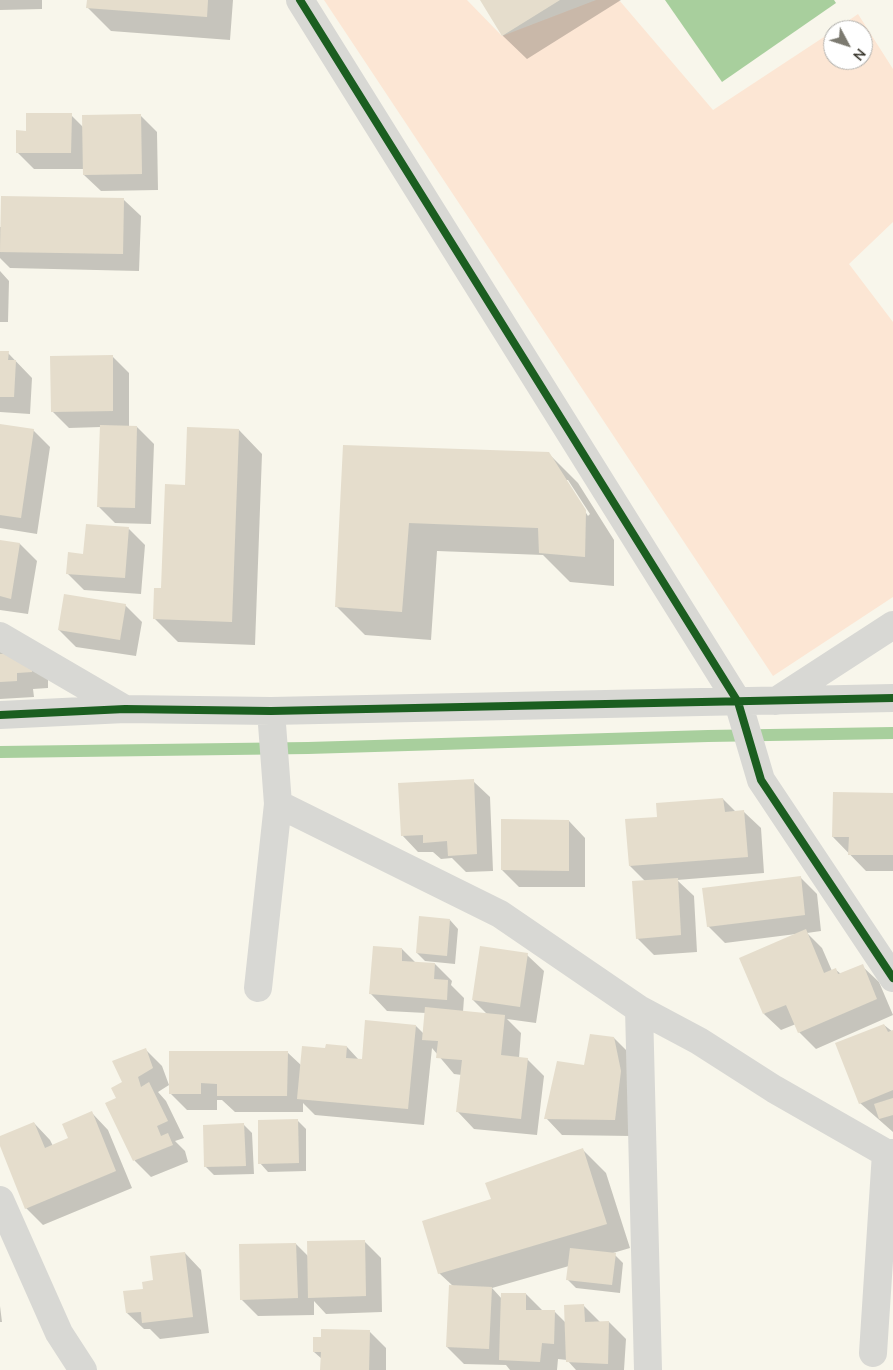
<!DOCTYPE html>
<style>
body{margin:0}
#map{position:relative;width:893px;height:1370px;overflow:hidden;background:#f8f6eb;font-family:"Nunito Sans",sans-serif}
canvas{display:block}
.north{position:absolute;left:823px;top:20px;width:50px;height:50px;box-sizing:border-box;background:#fff;border:1px solid #b0afab;border-radius:50%;rotate:130deg;font-size:14px;font-weight:700;line-height:20px;text-align:center;color:#39372d}
.north::after{content:'';display:block;margin:auto;width:18px;height:22px;background:#7c7a70;clip-path:polygon(50% 0,100% 100%,50% 72%,0 100%)}
</style>
<div id="map">
<canvas width="893" height="1370"></canvas>
<div class="north">N</div>
</div>
<script>
const c = document.querySelector('canvas').getContext('2d');
c.lineJoin = 'round';
function fillPath(path, color) {
  c.fillStyle = color;
  c.fill(path, 'evenodd');
}
function toPath(rows) {
  const path = new Path2D();
  for (const r of rows) {
    path.moveTo(r[0], r[1]);
    for (let i = 2; i < r.length; i += 2) path.lineTo(r[i], r[i + 1]);
  }
  return path;
}
function stroke(path, color, width, dash) {
  c.strokeStyle = color;
  c.lineWidth = width;
  c.lineCap = dash ? 'butt' : 'round';
  c.setLineDash(dash || []);
  c.stroke(path);
}
fillPath(toPath([
 [324,0,467,0,502,36,596,0,619,0,713,110,833,31,833,60,863,60,863,30,835,30,858,14,893,69,893,222,849,264,893,322,893,597,773,676]
]), '#fce6d4');
fillPath(toPath([
 [665,0,834,0,836,3,722,82]
]), '#a8cf9d');
fillPath(toPath([
 [0,0,42,0,42,9,0,10],
 [88,0,233,0,230,40,111,31,87,7],
 [481,0,621,0,527,59,503,36],
 [71,115,83,127,140,115,157,132,158,190,101,191,84,175,84,169,34,169,17,152],
 [124,200,141,216,139,271,10,268,0,258,0,227],
 [0,271,9,281,8,322,0,322],
 [0,352,8,353,32,378,30,414,0,412],
 [112,356,129,373,129,427,137,427,154,444,151,524,115,523,98,506,101,427,69,428,52,411],
 [0,425,33,430,50,447,37,534,0,528],
 [239,430,262,454,255,645,178,642,154,618,186,486],
 [345,447,548,453,578,483,614,540,614,586,570,582,543,555,437,551,431,640,365,635,336,606],
 [565,480,568,480,590,514,588,516],
 [129,529,145,545,141,594,84,590,67,573,85,555],
 [0,541,20,544,37,561,28,614,0,610],
 [125,605,142,622,136,656,76,647,59,630],
 [0,649,48,671,48,688,33,689,34,697,0,699],
 [473,781,490,797,493,871,466,872,452,858,441,859,433,852,418,852,402,835],
 [893,794,893,871,866,871,833,837],
 [723,799,736,812,744,812,761,828,764,873,677,880,694,896,697,952,654,955,637,938,646,882,630,866,658,818],
 [569,821,585,838,585,887,519,887,502,870],
 [800,877,817,894,821,931,807,933,822,948,832,971,836,970,841,974,862,966,879,982,893,1015,816,1049,799,1032,796,1024,781,1030,764,1014,796,934,725,943,708,926],
 [450,920,458,929,455,964,425,961,417,953],
 [402,949,416,963,435,964,452,981,451,985,464,998,463,1012,488,1015,473,1000,527,955,544,971,536,1023,507,1019,521,1033,519,1058,527,1059,544,1076,537,1135,474,1129,458,1112,462,1075,454,1074,432,1048,424,1125,315,1115,303,1103,303,1112,235,1112,222,1100,217,1100,217,1110,187,1110,170,1093,287,1052,302,1066,326,1049,347,1047,359,1060,363,1061,416,1026,424,1034,426,1013,387,1011,371,994],
 [884,1025,893,1032,893,1132,860,1103],
 [614,1038,631,1055,631,1136,562,1135,546,1118,585,1066],
 [146,1050,162,1066,169,1085,158,1092,166,1101,184,1138,175,1141,185,1151,188,1162,151,1177,135,1161,106,1104,117,1099,124,1083],
 [92,1113,108,1130,132,1188,43,1225,26,1208,0,1143,0,1137,34,1123,50,1140,53,1146,70,1139],
 [298,1121,306,1129,306,1171,268,1172,260,1163],
 [244,1125,252,1133,254,1174,214,1175,205,1166],
 [583,1150,606,1173,630,1248,613,1253,623,1263,620,1293,576,1288,568,1280,569,1266,492,1288,502,1299,526,1294,543,1311,555,1312,566,1323,583,1305,600,1322,609,1322,626,1339,624,1370,576,1370,567,1360,558,1359,557,1370,510,1370,506,1365,464,1364,447,1347,453,1286,439,1273,493,1199],
 [364,1241,381,1258,382,1312,326,1314,314,1301,314,1315,258,1316,241,1299,296,1244,308,1256],
 [185,1253,201,1270,209,1333,160,1339,150,1329,144,1329,127,1313,145,1290],
 [0,1306,2,1322,0,1322],
 [369,1331,386,1348,386,1370,322,1370,322,1359,314,1352]
]), '#0003');
stroke(toPath([
 [0,752,308,748,708,736,893,733]
]), '#a8cf9d', 12);
fillPath(toPath([
 [87,0,208,0,207,17,86,8],
 [480,0,560,0,502,36],
 [26,113,72,113,71,153,16,153,16,130,26,131],
 [141,114,142,174,83,175,82,115],
 [1,196,124,198,123,254,0,252],
 [0,351,9,351,8,360,16,360,14,397,0,397],
 [113,355,113,411,51,412,50,356],
 [0,424,34,429,21,518,0,515],
 [100,425,137,426,135,508,97,507],
 [187,427,239,429,232,622,153,619,154,588,161,588,165,484,185,485],
 [343,445,549,452,586,510,585,557,539,553,538,528,409,523,402,612,335,607],
 [86,524,129,527,125,578,66,574,68,552,83,554],
 [0,540,20,543,11,599,0,596],
 [64,594,126,604,120,640,58,630],
 [32,653,32,672,17,673,17,681,0,682,0,654],
 [474,779,477,854,448,856,447,841,423,843,423,835,401,836,398,783],
 [833,792,893,793,893,855,848,855,849,837,832,837],
 [723,798,725,812,744,810,748,857,629,866,625,819,657,817,656,803],
 [501,819,569,820,569,871,501,870],
 [801,876,805,915,707,927,702,888],
 [678,878,681,935,636,939,632,881],
 [419,916,450,919,447,956,416,953],
 [806,929,824,973,836,968,838,974,863,964,877,999,798,1033,786,1005,763,1014,739,958],
 [373,946,402,948,402,961,435,963,434,979,448,980,447,1000,369,994],
 [480,946,528,953,520,1007,472,1000],
 [425,1007,505,1015,501,1055,528,1058,521,1119,456,1112,462,1060,436,1058,438,1041,422,1040],
 [365,1020,416,1025,408,1109,297,1099,302,1046,325,1048,326,1044,347,1046,346,1058,362,1059],
 [884,1024,888,1032,893,1030,893,1090,859,1104,835,1043],
 [590,1034,614,1037,621,1071,615,1120,544,1119,557,1061,584,1065],
 [146,1048,153,1068,138,1077,141,1087,149,1082,168,1121,157,1126,161,1136,168,1133,173,1145,133,1161,105,1103,116,1098,111,1088,122,1082,112,1061],
 [169,1051,288,1051,287,1096,217,1096,217,1084,201,1083,201,1094,169,1094],
 [893,1098,893,1115,879,1119,874,1104],
 [92,1111,116,1171,25,1209,0,1146,0,1136,34,1122,45,1148,68,1138,62,1124],
 [298,1119,299,1163,258,1164,258,1120],
 [244,1123,246,1166,204,1167,203,1125],
 [583,1148,607,1224,438,1274,422,1221,491,1199,485,1183],
 [365,1240,366,1296,308,1298,307,1241],
 [296,1243,298,1298,240,1300,239,1244],
 [570,1248,616,1253,612,1285,566,1280],
 [185,1252,193,1317,142,1323,141,1312,126,1313,123,1291,143,1289,142,1282,153,1280,150,1256],
 [449,1285,492,1287,489,1349,446,1347],
 [501,1293,526,1293,526,1310,555,1310,554,1344,542,1343,540,1362,499,1360],
 [584,1304,585,1322,609,1321,608,1364,566,1362,564,1305],
 [321,1329,370,1330,369,1370,320,1370,321,1352,313,1352,313,1337,321,1337]
]), '#e5ddcc');
stroke(toPath([
 [300,0,738,702,761,780,893,978],
 [0,636,125,709],
 [776,701,893,625],
 [271,711,278,804,500,914,639,1009,699,1041,774,1089,886,1153,893,1153],
 [0,715,125,709,271,711,893,698],
 [258,988,278,804],
 [639,1009,648,1370],
 [0,1200,59,1333,83,1370],
 [873,1353,886,1153]
]), '#d8d8d4', 28);
stroke(toPath([
 [300,0,738,702,761,780,893,978],
 [0,715,125,709,271,711,893,698]
]), '#1b5e20', 8);
</script>
